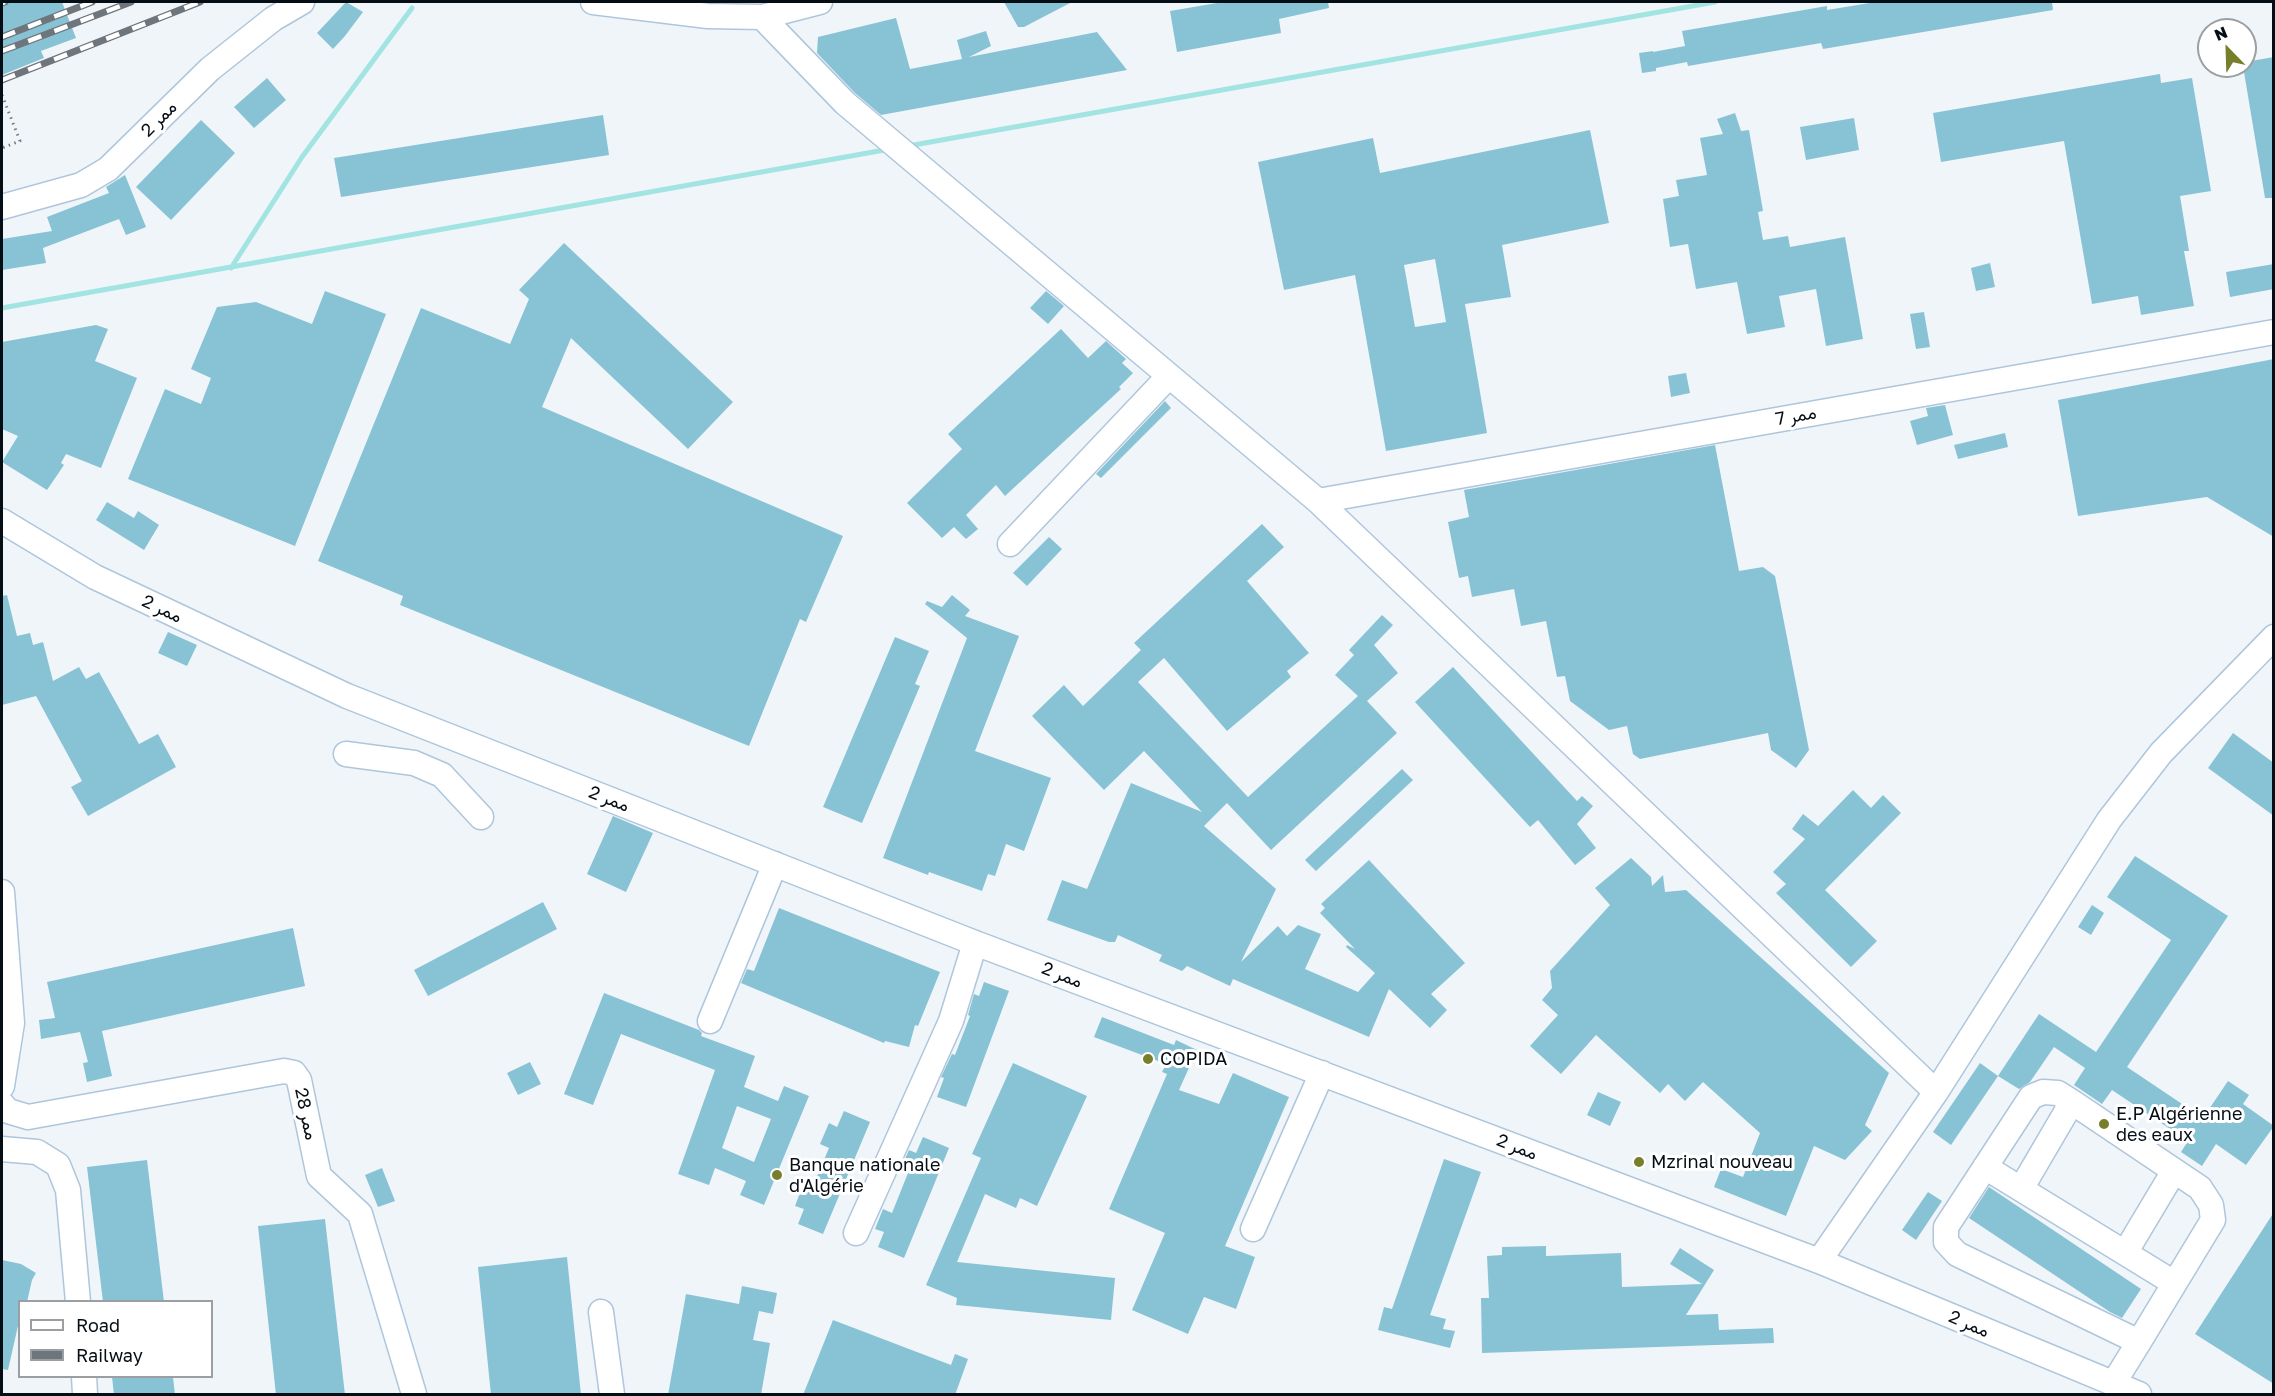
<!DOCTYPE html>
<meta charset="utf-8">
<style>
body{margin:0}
#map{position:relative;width:2275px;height:1396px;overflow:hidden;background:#f0f5fa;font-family:"Golos Text",sans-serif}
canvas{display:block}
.frame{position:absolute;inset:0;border:3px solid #060e15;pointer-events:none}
.legend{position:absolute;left:18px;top:1300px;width:195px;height:78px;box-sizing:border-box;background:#fff;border:2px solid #9b9fa1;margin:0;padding:8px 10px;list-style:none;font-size:18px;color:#060e15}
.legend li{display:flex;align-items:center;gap:12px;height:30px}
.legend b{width:30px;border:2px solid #9b9fa1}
.north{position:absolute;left:2197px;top:18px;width:60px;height:60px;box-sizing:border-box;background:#fff;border:2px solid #9b9fa1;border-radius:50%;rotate:337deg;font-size:16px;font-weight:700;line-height:24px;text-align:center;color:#060e15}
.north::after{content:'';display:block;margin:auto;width:21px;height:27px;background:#787f2a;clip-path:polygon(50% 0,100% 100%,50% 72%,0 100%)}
</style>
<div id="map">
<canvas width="2275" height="1396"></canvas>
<div class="frame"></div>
<ul class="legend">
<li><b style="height:8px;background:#fff"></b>Road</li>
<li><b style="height:8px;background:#6e757b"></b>Railway</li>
</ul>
<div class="north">N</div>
</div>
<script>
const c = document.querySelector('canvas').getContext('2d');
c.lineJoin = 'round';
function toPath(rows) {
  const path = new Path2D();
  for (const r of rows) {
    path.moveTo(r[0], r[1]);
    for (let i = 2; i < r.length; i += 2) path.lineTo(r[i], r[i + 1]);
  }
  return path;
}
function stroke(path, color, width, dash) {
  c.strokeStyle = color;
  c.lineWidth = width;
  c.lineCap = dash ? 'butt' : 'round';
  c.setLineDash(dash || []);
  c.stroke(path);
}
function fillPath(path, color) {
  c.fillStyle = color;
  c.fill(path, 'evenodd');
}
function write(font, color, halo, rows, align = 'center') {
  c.font = font + ' "Golos Text",Vazirmatn,sans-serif';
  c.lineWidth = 6;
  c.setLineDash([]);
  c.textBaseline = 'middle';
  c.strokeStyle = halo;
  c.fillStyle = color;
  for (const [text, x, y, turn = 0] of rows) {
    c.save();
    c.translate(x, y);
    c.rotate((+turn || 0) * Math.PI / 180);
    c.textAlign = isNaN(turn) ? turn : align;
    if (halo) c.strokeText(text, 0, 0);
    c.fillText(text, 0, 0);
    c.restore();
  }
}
stroke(toPath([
 [908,146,1715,2],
 [231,268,302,157,412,8],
 [2,308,890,149]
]), '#a2e4e1', 5);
fillPath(toPath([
 [10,2,62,2,76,38,41,51,44,58,2,75,2,5],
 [346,2,363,12,345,36,333,49,317,33],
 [1004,2,1072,2,1024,27,1018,27],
 [1223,2,1328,2,1329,8,1279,19,1281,33,1177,52,1170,11],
 [1876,2,2052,2,2053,10,1823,49,1821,43,1688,66,1687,62,1656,68,1656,71,1642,73,1639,53,1653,51,1653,52,1685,46,1682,31,1827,6,1827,10],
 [896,18,910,69,962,59,957,40,986,31,991,46,969,57,1097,32,1127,70,881,115,855,93,817,53,818,37],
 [2274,57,2274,198,2265,198,2243,66,2245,66,2245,62],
 [2160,74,2161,83,2192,78,2211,191,2180,196,2189,251,2184,251,2194,306,2141,315,2138,296,2092,304,2064,141,1941,162,1933,113],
 [267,78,286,100,254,128,234,107],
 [1735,113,1741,131,1749,130,1763,211,1758,212,1763,240,1788,236,1790,247,1845,237,1863,339,1826,346,1816,289,1779,296,1785,327,1747,334,1737,282,1696,289,1688,244,1670,247,1663,199,1679,196,1676,180,1707,175,1700,138,1723,134,1717,119],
 [603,115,609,155,341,197,334,158],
 [1854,118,1859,150,1806,160,1800,127],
 [201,120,235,153,171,220,136,187],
 [1590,130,1609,223,1502,245,1511,297,1465,304,1487,433,1386,451,1355,275,1284,290,1258,162,1373,138,1380,173],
 [1435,259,1446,322,1415,327,1404,265],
 [125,175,146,227,126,235,119,219,43,248,46,263,2,270,2,239,52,231,47,217,109,193,106,187],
 [564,243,733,402,688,449,571,338,542,407,843,536,806,622,800,619,749,746,400,605,403,596,318,561,421,308,510,344,529,299,519,290],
 [1990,263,1995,287,1976,291,1971,268],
 [2274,264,2274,289,2230,297,2226,272],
 [325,291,386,314,295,546,128,479,165,389,201,404,211,378,191,369,217,307,256,302,312,324],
 [1046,291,1064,306,1048,324,1030,308],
 [1924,312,1930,347,1916,349,1910,314],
 [96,325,108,329,95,361,137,378,101,468,66,454,61,463,64,465,47,490,2,462,18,436,2,429,2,342],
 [1061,329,1088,358,1106,341,1126,359,1122,363,1133,373,1119,387,1121,389,1005,496,996,485,966,515,978,529,966,539,954,527,942,538,907,503,962,449,948,434],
 [2274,359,2274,537,2207,497,2078,516,2058,400],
 [1686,373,1690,393,1671,397,1668,376],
 [1165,401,1171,408,1101,478,1096,474],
 [1945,405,1953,435,1917,445,1910,421,1928,416,1926,408],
 [2005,433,2008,447,1958,459,1954,445],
 [1715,445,1739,571,1763,567,1775,576,1809,750,1796,768,1771,750,1768,733,1640,759,1633,754,1627,726,1609,730,1570,701,1565,676,1557,677,1546,621,1521,626,1514,589,1472,597,1468,576,1459,578,1448,522,1469,517,1464,490],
 [107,502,134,518,138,511,159,525,144,550,96,520],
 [1262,524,1284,547,1247,581,1309,653,1287,671,1291,677,1227,731,1164,658,1138,682,1248,797,1358,696,1335,675,1354,655,1349,650,1382,615,1393,625,1374,645,1398,673,1367,701,1397,733,1271,850,1227,803,1204,826,1276,889,1241,962,1278,926,1287,936,1298,925,1321,934,1305,969,1358,992,1375,973,1346,947,1347,945,1355,949,1320,913,1325,908,1321,904,1369,860,1465,963,1431,994,1447,1010,1430,1028,1389,989,1369,1037,1233,979,1230,986,1187,966,1182,971,1159,961,1162,955,1118,935,1115,942,1109,942,1047,920,1062,880,1087,889,1131,783,1202,812,1144,751,1104,790,1032,716,1064,685,1083,706,1141,650,1134,643],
 [1049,537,1062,549,1027,586,1013,573],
 [7,595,17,636,30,633,33,645,43,642,53,681,79,667,86,679,99,672,139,744,158,734,176,767,88,816,71,787,82,781,36,696,2,705,2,596],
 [952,595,970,610,965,616,1019,636,975,751,1051,778,1024,851,1006,844,995,876,988,874,982,891,929,872,928,875,883,858,967,638,925,604,927,601,942,607],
 [168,632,197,645,187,666,158,653],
 [895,637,929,651,915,684,920,686,862,823,823,807],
 [1453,667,1577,801,1582,796,1593,806,1577,824,1596,848,1575,865,1538,820,1530,827,1415,702],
 [2233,733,2274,763,2274,816,2208,768],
 [1402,769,1413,780,1316,871,1305,860],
 [1853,790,1871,808,1883,795,1901,813,1825,890,1877,941,1851,967,1776,893,1786,884,1773,872,1805,839,1792,829,1803,814,1818,826],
 [613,816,653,833,626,892,587,874],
 [2135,856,2228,916,2127,1067,2203,1118,2228,1081,2249,1095,2243,1104,2274,1126,2246,1165,2216,1144,2202,1166,2181,1152,2188,1141,2112,1090,2102,1104,2074,1085,2085,1068,2054,1047,2030,1082,2019,1089,1998,1076,2039,1014,2096,1052,2171,940,2107,897],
 [1631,858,1651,877,1652,886,1663,875,1665,892,1686,890,1889,1073,1865,1125,1872,1131,1845,1160,1814,1146,1786,1216,1714,1187,1721,1169,1743,1177,1760,1133,1703,1082,1685,1101,1668,1084,1660,1093,1596,1035,1561,1074,1530,1046,1558,1015,1542,1000,1552,988,1550,971,1610,905,1595,888],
 [543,902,557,929,428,996,414,970],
 [2092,905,2104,913,2091,935,2078,927],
 [779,908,940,972,918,1026,915,1025,909,1047,885,1041,884,1043,741,983,747,969,754,971],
 [293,928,305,986,102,1031,112,1076,87,1082,83,1063,88,1062,80,1032,41,1039,39,1020,55,1018,47,982],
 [984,982,1009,991,966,1107,937,1097,944,1078,941,1077,952,1054,955,1055,970,1016,968,1015,974,994,979,996],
 [604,993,699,1030,702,1033,701,1036,755,1056,744,1087,778,1101,784,1086,809,1096,764,1205,740,1195,746,1181,715,1168,709,1185,678,1174,715,1070,621,1034,593,1105,564,1094],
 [737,1106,771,1119,754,1162,722,1148],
 [1102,1017,1174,1045,1176,1040,1197,1050,1179,1090,1219,1104,1233,1073,1289,1097,1225,1246,1255,1257,1236,1309,1204,1297,1188,1334,1132,1310,1165,1233,1109,1209,1167,1074,1162,1072,1166,1064,1094,1037],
 [530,1062,541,1084,518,1095,507,1073],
 [1013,1063,1087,1096,1037,1206,1020,1198,1016,1208,985,1194,957,1262,1115,1278,1111,1320,956,1305,957,1298,926,1285,981,1158,972,1154],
 [1980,1063,1998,1076,1951,1145,1933,1132],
 [1598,1092,1621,1102,1610,1126,1587,1115],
 [844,1111,870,1122,823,1234,798,1224,804,1209,795,1206,804,1182,813,1186,829,1148,820,1144,829,1123,837,1127],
 [923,1137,949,1148,904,1258,878,1247,884,1232,875,1229,883,1209,892,1213,908,1173,900,1170,909,1150,916,1153],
 [1444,1159,1481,1172,1430,1315,1446,1319,1443,1329,1455,1331,1450,1348,1378,1330,1384,1307,1392,1309],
 [147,1160,164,1302,103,1302,87,1167],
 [382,1168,395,1201,378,1207,365,1175],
 [1989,1187,2141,1289,2122,1318,2110,1312,1969,1218],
 [1928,1192,1942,1201,1916,1240,1902,1230],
 [2274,1212,2274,1384,2195,1334],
 [325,1219,345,1395,276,1395,258,1226],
 [1546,1246,1546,1256,1621,1253,1622,1287,1702,1284,1670,1264,1680,1248,1714,1270,1686,1315,1718,1314,1719,1330,1773,1328,1774,1343,1482,1353,1481,1298,1489,1298,1487,1256,1502,1255,1502,1247],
 [567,1257,581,1395,491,1395,478,1267],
 [2,1260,21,1264,36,1273,32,1280,27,1302,20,1302,20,1317,8,1370,2,1369],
 [742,1286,777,1293,773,1314,759,1311,753,1340,770,1343,761,1395,668,1395,686,1294,739,1304],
 [833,1320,951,1365,955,1354,968,1359,955,1395,803,1395],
 [112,1377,173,1377,175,1395,114,1395]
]), '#88c3d5');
const minor = toPath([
 [593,2,708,16,762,17,820,2],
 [762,17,845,103,1318,501,1936,1092],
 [2,207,81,185,108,169,210,69,273,19,302,2],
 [1318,501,2274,332],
 [2,521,95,577,347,696,975,943,1819,1261,2139,1394],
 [1010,544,1169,376],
 [346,754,414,763,442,775,481,817],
 [2,892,12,1023,2,1086],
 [710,1021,775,864],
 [2,1104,8,1111,28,1117,284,1071,294,1073,299,1080,319,1176,360,1214,414,1394],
 [2,1149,37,1152,58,1165,68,1190,78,1302],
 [1985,1167,2174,1283],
 [2021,1189,2072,1102],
 [1253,1229,1322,1073],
 [856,1233,951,1021,975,943],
 [2125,1253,2174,1171],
 [1819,1261,1936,1092,2109,820,2161,753,2274,637],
 [601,1312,612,1394],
 [84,1376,85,1394],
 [2113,1384,2139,1342,2213,1220,2211,1205,2200,1188,2072,1102,2058,1093,2043,1092,2031,1097,1946,1227,1946,1242,1957,1254,2139,1342]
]);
stroke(minor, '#aec6dc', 27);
stroke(toPath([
 [2,95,20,141,2,148]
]), '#767c82', 3, [1.5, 4.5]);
stroke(minor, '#fff', 24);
const rail = toPath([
 [2,3,5,2],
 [2,37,92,2],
 [2,51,131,2],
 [2,80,200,2]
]);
stroke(rail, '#6e757b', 7);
stroke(rail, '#fff', 4.5, [14]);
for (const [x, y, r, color] of [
 [1148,1059,6,"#787f2a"],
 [2104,1124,6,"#787f2a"],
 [1639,1162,6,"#787f2a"],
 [777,1175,6,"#787f2a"]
]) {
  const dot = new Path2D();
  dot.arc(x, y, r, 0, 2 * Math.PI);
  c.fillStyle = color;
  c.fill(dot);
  stroke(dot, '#fff', 2);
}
write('18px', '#060e15', '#fff', [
 ["ممر 2",159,119,-45],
 ["ممر 7",1796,416,-10],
 ["ممر 2",162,609,25],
 ["ممر 2",609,799,21],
 ["ممر 2",1062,975,21],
 ["ممر 28",306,1114,78],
 ["ممر 2",1517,1147,21],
 ["ممر 2",1969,1324,23]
]);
write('18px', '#060e15', '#fff', [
 ["COPIDA",1160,1059],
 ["E.P Algérienne",2116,1114],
 ["des eaux",2116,1135],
 ["Mzrinal nouveau",1651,1162],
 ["Banque nationale",789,1165],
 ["d'Algérie",789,1186]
], 'left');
</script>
